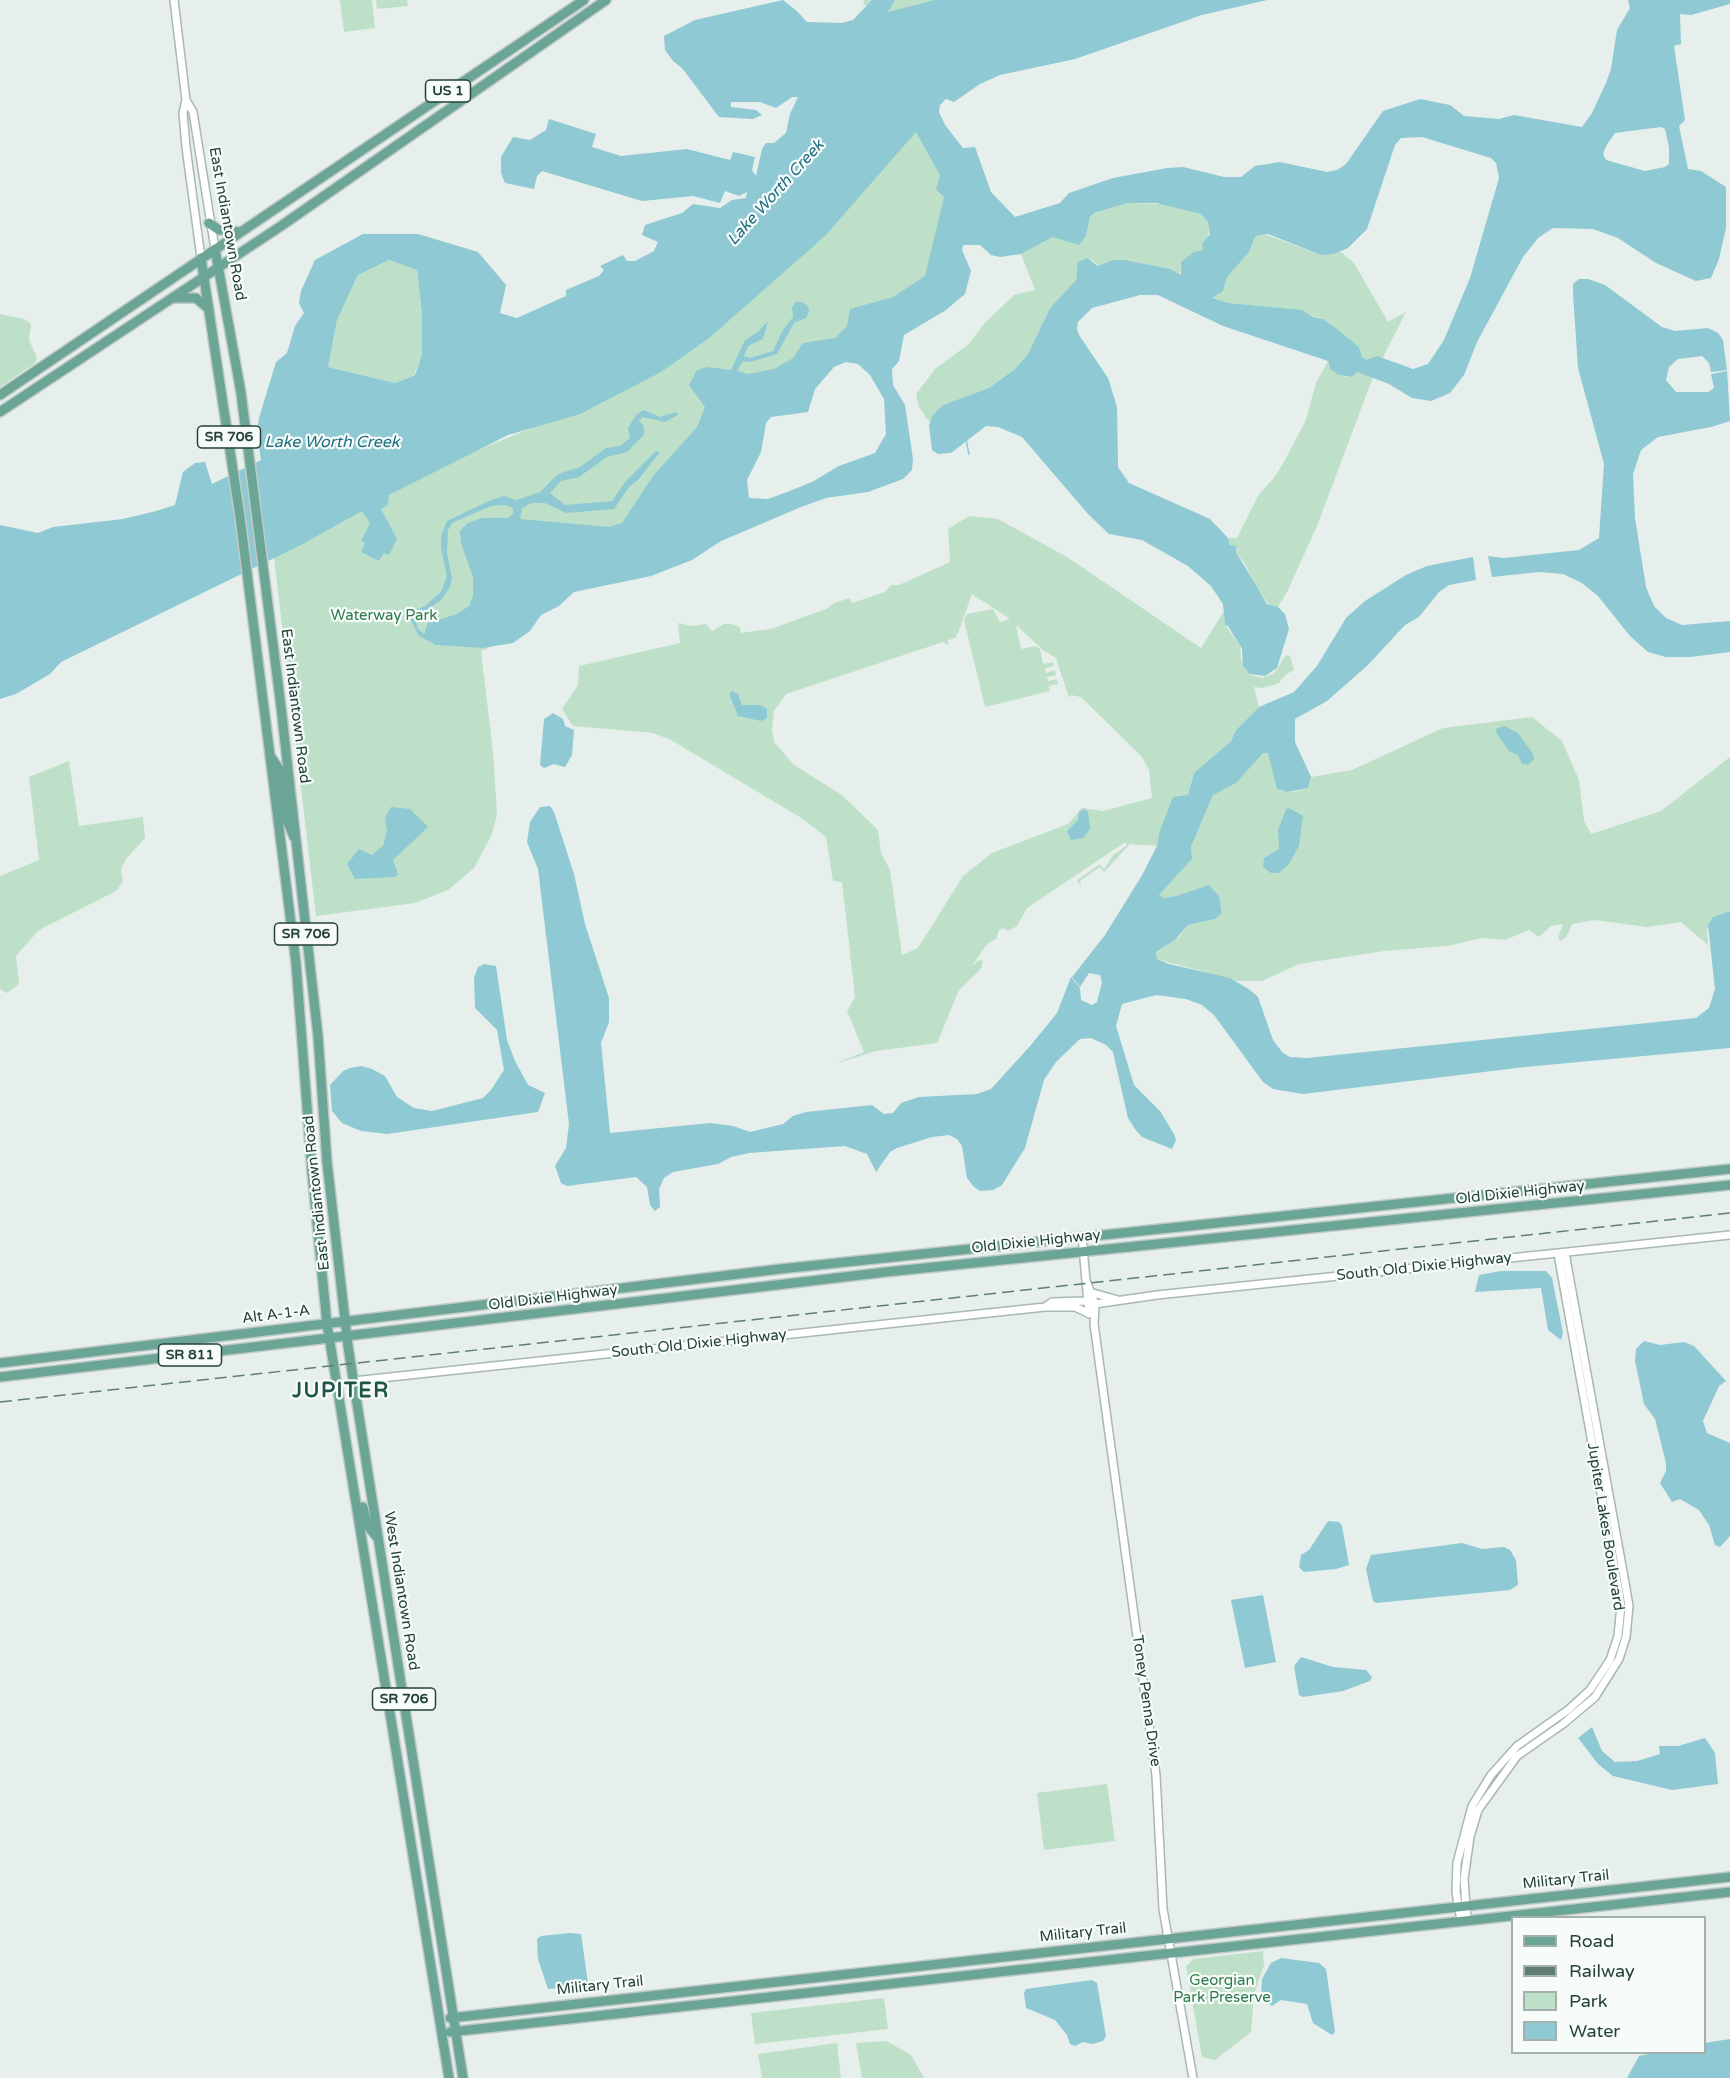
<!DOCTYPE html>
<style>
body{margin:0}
#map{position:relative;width:1730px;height:2078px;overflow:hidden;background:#e6efeb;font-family:"Varela Round",sans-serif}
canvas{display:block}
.legend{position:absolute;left:1511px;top:1916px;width:195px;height:138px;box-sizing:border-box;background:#f7fbf9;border:2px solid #a3b1ad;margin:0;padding:8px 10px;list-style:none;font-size:18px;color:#24423a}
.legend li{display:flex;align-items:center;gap:12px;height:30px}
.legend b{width:30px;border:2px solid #a3b1ad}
</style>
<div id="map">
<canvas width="1730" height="2078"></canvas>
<ul class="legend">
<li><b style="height:8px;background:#6aa596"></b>Road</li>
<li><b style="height:8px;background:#5f7d75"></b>Railway</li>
<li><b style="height:16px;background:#bfe0c8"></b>Park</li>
<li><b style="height:16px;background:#8ec9d4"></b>Water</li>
</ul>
</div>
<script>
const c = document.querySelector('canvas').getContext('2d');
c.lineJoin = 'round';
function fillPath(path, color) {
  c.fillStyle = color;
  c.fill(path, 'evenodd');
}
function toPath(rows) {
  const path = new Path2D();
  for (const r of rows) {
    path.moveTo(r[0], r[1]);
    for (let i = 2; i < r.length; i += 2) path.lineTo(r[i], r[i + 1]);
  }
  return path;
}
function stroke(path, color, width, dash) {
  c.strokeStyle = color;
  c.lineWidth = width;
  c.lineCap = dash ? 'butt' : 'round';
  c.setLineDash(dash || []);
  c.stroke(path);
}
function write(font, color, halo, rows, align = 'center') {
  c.font = font + ' "Varela Round",sans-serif';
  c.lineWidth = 4.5;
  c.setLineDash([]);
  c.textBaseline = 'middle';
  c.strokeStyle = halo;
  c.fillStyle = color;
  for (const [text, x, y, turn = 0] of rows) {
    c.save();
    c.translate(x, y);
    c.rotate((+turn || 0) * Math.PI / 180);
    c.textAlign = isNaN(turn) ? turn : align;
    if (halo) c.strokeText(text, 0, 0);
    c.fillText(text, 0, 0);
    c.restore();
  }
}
fillPath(toPath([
 [340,0,372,0,375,28,344,32],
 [376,0,407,0,408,6,377,9],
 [864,0,950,0,888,14,867,6,863,4],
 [924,131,936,156,948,208,925,283,530,625,506,640,481,651,493,752,497,814,492,834,474,868,448,890,415,903,316,916,274,557,448,462,574,411,902,133],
 [1128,203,1169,204,1201,214,1208,222,1210,230,1203,250,1192,254,1181,263,1180,276,1169,269,1125,260,1113,260,1099,266,1090,259,1078,266,1076,280,1050,308,1028,354,1015,369,989,388,943,405,929,422,919,407,916,394,936,368,969,344,984,324,1014,295,1035,290,1021,254,1053,237,1086,236,1090,217,1094,213],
 [1264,234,1321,255,1341,252,1354,263,1388,322,1406,312,1382,359,1367,363,1362,357,1359,347,1323,319,1289,309,1229,303,1212,298,1224,288,1226,277,1249,252,1255,237],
 [389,260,417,270,422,314,422,354,414,375,395,383,328,367,337,320,358,275],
 [0,314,24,319,31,324,29,340,37,358,35,363,0,387],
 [1328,361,1329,367,1339,375,1348,377,1357,372,1373,377,1317,526,1287,592,1278,607,1272,608,1255,586,1245,564,1236,552,1238,548,1230,545,1228,538,1237,538,1259,494,1274,478,1285,460,1306,420,1316,383],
 [969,516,998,519,1067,557,1201,648,1224,611,1225,625,1240,646,1241,660,1251,675,1262,678,1274,673,1286,655,1290,656,1294,670,1285,675,1279,683,1263,688,1254,687,1259,707,1236,730,1231,741,1194,773,1188,795,1159,833,1157,846,1130,844,1104,872,1100,867,1080,881,1082,888,1077,880,1100,864,1104,869,1113,855,1126,846,1127,844,1124,843,1027,908,1017,926,1008,931,1003,928,999,930,996,939,987,944,972,966,979,960,983,961,981,969,959,990,937,1043,876,1051,834,1064,864,1052,847,1011,855,997,842,882,833,881,826,837,803,819,671,740,653,733,573,726,562,709,578,685,579,666,680,643,678,623,692,626,706,624,712,631,724,624,731,624,741,628,740,633,771,629,826,609,834,603,850,598,852,603,885,592,891,585,899,585,950,562,948,529],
 [972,594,1010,619,1000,622,993,609,967,614,964,620,985,707,1050,691,1049,686,1058,684,1057,679,1048,681,1047,677,1056,675,1055,670,1046,673,1045,669,1054,666,1053,662,1043,664,1040,649,1035,646,1021,649,1016,625,1043,650,1056,658,1069,698,1071,695,1081,697,1142,757,1149,770,1152,798,1103,811,1082,808,1068,824,992,853,963,876,918,948,902,955,890,870,881,853,878,830,842,795,794,765,774,742,772,729,774,711,786,694,943,642,948,645,948,640,955,638,958,633],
 [1532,717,1562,741,1579,780,1584,821,1591,834,1661,811,1730,757,1730,911,1711,920,1707,929,1708,945,1681,922,1647,927,1594,920,1572,924,1567,936,1561,941,1558,938,1563,924,1551,926,1539,937,1529,930,1505,940,1482,938,1447,946,1384,951,1299,964,1262,981,1237,981,1157,959,1156,953,1179,937,1188,925,1215,919,1222,913,1219,896,1209,885,1176,896,1164,898,1159,895,1188,863,1191,847,1213,795,1263,753,1268,753,1280,791,1293,792,1308,788,1311,777,1352,770,1443,728],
 [69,761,79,826,143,817,145,838,126,859,121,869,123,881,116,891,39,930,16,956,19,984,7,993,0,989,0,876,39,860,29,777],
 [1107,1784,1115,1841,1044,1850,1037,1793],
 [1263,1951,1264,1965,1254,1994,1251,2032,1215,2060,1202,2057,1186,1966,1194,1959],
 [884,1998,888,2029,755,2044,751,2013],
 [886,2041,911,2055,924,2078,862,2078,856,2043],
 [837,2043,841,2078,762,2078,758,2054]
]), '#bfe0c8');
fillPath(toPath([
 [783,0,797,11,807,22,841,23,853,20,872,0,895,0,888,12,935,0,1267,0,1202,15,1075,59,1000,75,980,84,954,102,946,99,940,105,939,112,945,125,963,148,975,147,991,192,1015,217,1060,203,1069,193,1113,178,1167,168,1183,167,1224,177,1241,177,1255,166,1280,162,1327,172,1337,170,1346,164,1383,111,1420,99,1450,105,1464,116,1499,119,1514,115,1582,127,1592,113,1606,83,1611,69,1617,30,1630,8,1628,0,1730,0,1730,4,1691,15,1680,14,1681,44,1674,46,1685,120,1679,126,1688,169,1701,171,1726,187,1726,228,1719,259,1711,278,1696,281,1656,263,1618,238,1593,229,1553,228,1538,238,1523,257,1477,342,1464,375,1450,393,1431,401,1412,398,1389,384,1357,372,1352,377,1339,375,1330,369,1328,361,1223,326,1158,295,1140,295,1092,308,1078,322,1077,329,1079,335,1108,378,1117,407,1118,467,1129,483,1210,519,1228,538,1230,545,1237,546,1236,552,1267,604,1278,607,1285,614,1289,629,1277,668,1265,676,1250,674,1243,666,1242,649,1228,626,1225,625,1223,604,1211,586,1188,566,1142,540,1109,534,1088,514,1022,437,998,427,986,426,951,453,938,454,932,450,929,426,932,416,943,405,989,388,1015,369,1028,354,1050,308,1076,280,1078,262,1087,258,1098,266,1113,260,1125,260,1170,269,1181,275,1181,262,1194,252,1203,250,1202,244,1210,234,1208,222,1201,214,1156,203,1128,203,1094,213,1090,217,1086,236,1079,245,1053,237,1021,254,1000,257,991,255,980,245,963,245,962,250,971,271,965,294,946,310,904,335,899,361,892,369,893,385,905,405,913,459,912,470,903,479,868,492,826,498,801,507,721,541,692,560,651,576,574,592,559,606,541,615,530,631,513,643,483,648,436,645,419,636,411,620,413,611,425,606,441,592,447,576,441,549,441,536,447,521,491,500,504,496,517,500,540,492,558,474,580,467,606,448,620,446,630,438,628,428,636,415,644,410,660,417,676,412,678,415,665,422,642,417,639,421,644,426,644,435,627,452,607,457,579,477,561,481,550,493,565,505,612,501,625,482,656,451,660,452,638,480,629,487,614,509,566,513,545,503,532,503,522,508,520,519,609,527,622,523,653,476,697,427,705,407,689,385,697,370,708,367,731,370,745,340,758,332,768,321,763,339,748,346,744,356,750,358,773,351,783,330,793,317,792,307,796,302,802,302,808,306,809,312,806,318,794,323,777,354,750,362,743,361,737,371,748,374,774,369,793,358,803,343,835,338,847,326,850,309,893,297,925,276,944,197,936,189,940,175,916,132,825,236,708,339,661,372,580,414,508,435,389,495,388,505,381,509,397,539,389,555,384,553,379,561,361,552,365,543,361,541,370,523,362,511,301,545,61,662,50,674,16,694,0,699,0,525,38,533,53,527,123,519,156,511,175,505,183,472,195,463,205,462,212,484,261,460,257,434,259,418,276,362,287,353,295,326,304,313,299,303,301,291,315,260,363,234,418,234,478,252,506,285,500,313,517,318,566,296,566,290,599,276,604,270,600,266,623,255,627,261,635,261,654,251,658,242,642,235,645,225,682,213,693,204,720,208,732,200,746,198,747,192,739,196,725,191,720,203,693,196,642,201,542,171,537,176,534,189,505,183,501,173,501,157,513,137,530,140,546,130,549,119,596,134,592,147,621,156,687,149,730,160,733,152,755,157,752,170,756,176,762,149,766,143,774,143,786,133,790,114,798,97,792,97,776,108,760,102,731,102,731,107,756,110,762,115,753,119,719,117,682,68,673,61,665,50,664,36,695,20],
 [1661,127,1665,129,1669,147,1669,164,1665,167,1645,171,1606,160,1603,154,1606,146,1615,133],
 [1422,137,1491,158,1496,163,1499,178,1470,278,1444,340,1428,364,1413,369,1377,356,1366,360,1362,357,1359,347,1337,329,1323,319,1313,317,1302,310,1229,303,1212,298,1223,291,1227,277,1249,252,1255,237,1260,235,1268,234,1321,255,1334,254,1348,248,1367,229,1395,145,1401,138],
 [389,260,417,270,422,314,422,354,415,375,395,383,328,367,337,320,358,275],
 [846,362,858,364,870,375,884,399,886,434,875,453,839,466,812,482,787,492,768,499,749,498,747,480,761,452,766,423,771,417,808,412,815,389,834,367],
 [505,505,513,508,513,514,508,518,482,518,468,523,460,531,461,543,473,577,473,596,469,606,457,614,428,623,424,634,418,629,416,621,418,616,441,600,449,589,452,579,447,553,448,530,452,523,491,506],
 [1579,279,1588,279,1605,285,1662,327,1675,331,1708,328,1718,333,1723,340,1727,370,1711,372,1709,363,1702,356,1678,359,1669,367,1666,380,1676,392,1708,392,1714,388,1711,374,1727,371,1730,421,1711,427,1658,437,1641,450,1633,474,1635,518,1646,587,1654,606,1666,618,1682,625,1730,621,1730,652,1690,657,1666,657,1648,652,1630,636,1598,596,1582,583,1563,574,1539,572,1492,577,1488,556,1504,558,1579,550,1599,538,1604,464,1578,368,1573,294,1573,284],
 [1473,557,1476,580,1449,585,1439,592,1419,617,1405,625,1368,665,1327,701,1295,719,1295,742,1311,777,1308,788,1287,792,1277,789,1268,753,1263,753,1236,783,1213,795,1191,847,1192,859,1159,895,1164,898,1176,896,1209,885,1219,896,1222,913,1215,919,1188,925,1175,940,1156,952,1157,959,1169,964,1230,978,1250,990,1258,997,1273,1040,1283,1053,1290,1057,1307,1058,1696,1018,1709,1008,1715,989,1708,925,1713,917,1730,911,1730,1048,1525,1067,1303,1094,1273,1089,1263,1082,1214,1015,1202,1005,1186,999,1156,995,1122,1004,1116,1026,1134,1085,1160,1111,1174,1134,1176,1140,1172,1149,1142,1137,1135,1129,1128,1118,1113,1052,1106,1045,1091,1038,1080,1039,1056,1062,1044,1080,1025,1148,1002,1185,993,1190,980,1191,973,1186,967,1178,962,1146,957,1139,949,1135,932,1137,897,1148,890,1152,876,1172,867,1154,845,1146,749,1153,731,1157,718,1164,673,1172,664,1178,659,1189,660,1207,655,1211,650,1205,647,1187,636,1177,567,1186,561,1183,555,1166,566,1148,569,1124,538,869,527,842,530,822,540,807,550,806,554,812,574,874,585,924,609,998,609,1022,601,1043,610,1133,710,1123,733,1126,750,1132,783,1124,793,1116,806,1112,872,1105,884,1114,893,1113,901,1103,919,1097,977,1094,991,1089,1031,1045,1057,1013,1071,977,1080,988,1081,1000,1092,1005,1097,1002,1102,982,1100,975,1089,973,1080,987,1072,977,1105,935,1141,877,1157,846,1159,833,1173,797,1188,795,1194,773,1231,741,1236,730,1259,707,1294,692,1317,666,1346,618,1365,601,1406,575,1427,566],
 [732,691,738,694,742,705,760,705,767,709,767,718,761,721,738,716,729,694],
 [553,713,563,719,565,726,574,730,572,755,565,767,554,764,544,768,540,765,544,719],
 [1504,726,1518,733,1533,754,1534,759,1528,765,1522,764,1518,755,1509,751,1497,734,1496,729],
 [391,807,410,809,428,827,393,860,398,874,395,877,355,879,347,864,359,849,372,855,383,846,387,831,385,818],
 [1289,808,1303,816,1299,846,1289,864,1279,873,1271,873,1263,867,1264,858,1279,849,1278,830,1286,809],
 [1084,809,1088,812,1090,829,1083,838,1071,840,1067,831,1078,820,1079,812],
 [484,964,496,966,507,1040,515,1061,528,1085,545,1093,538,1112,387,1134,361,1131,342,1123,332,1111,330,1085,343,1071,350,1068,361,1066,372,1069,385,1076,397,1097,414,1108,432,1111,483,1098,491,1090,504,1070,497,1030,475,1008,474,978,478,967],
 [1501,1271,1546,1271,1552,1278,1563,1333,1561,1340,1548,1330,1541,1288,1475,1292,1479,1275],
 [1644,1341,1660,1345,1684,1342,1694,1346,1726,1381,1719,1386,1703,1421,1707,1433,1730,1443,1730,1536,1720,1547,1715,1545,1709,1525,1699,1510,1680,1499,1672,1502,1660,1483,1666,1471,1666,1463,1655,1419,1644,1404,1635,1361,1636,1349],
 [1328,1521,1339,1522,1342,1526,1349,1565,1336,1569,1304,1572,1299,1567,1301,1555,1309,1550],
 [1462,1543,1482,1549,1504,1547,1510,1550,1516,1560,1518,1585,1510,1590,1376,1603,1373,1601,1366,1569,1371,1555],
 [1263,1595,1276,1662,1245,1668,1231,1600],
 [1301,1657,1333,1667,1366,1670,1372,1677,1370,1681,1343,1691,1303,1697,1299,1695,1294,1666],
 [1592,1727,1602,1751,1615,1762,1637,1761,1660,1754,1659,1746,1678,1746,1705,1738,1715,1753,1718,1784,1672,1790,1613,1776,1598,1764,1578,1738],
 [570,1933,581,1934,588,1983,585,1986,548,1989,538,1959,537,1939,541,1936],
 [1281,1958,1319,1963,1326,1969,1335,2032,1332,2035,1313,2023,1307,2004,1281,2000,1272,2006,1261,1998,1262,1979,1271,1963],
 [1092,1980,1097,1983,1106,2036,1103,2041,1092,2044,1083,2042,1075,2046,1070,2044,1067,2035,1055,2020,1026,2008,1024,1993,1026,1989],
 [1730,2039,1730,2078,1627,2078,1639,2056,1652,2053,1704,2052,1705,2043]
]), '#8ec9d4');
stroke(toPath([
 [966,440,969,454]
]), '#8ec9d4', 1.5);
const minor = toPath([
 [174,0,186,100,183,113,186,147,201,258],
 [186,100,193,112,215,249],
 [1082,1236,1089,1314],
 [1087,1283,1095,1304,1094,1324,1156,1775,1163,1909,1193,2078],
 [1093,1293,1118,1300],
 [1095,1304,1157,1295,1730,1235],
 [1045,1307,1052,1302,1086,1301],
 [353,1381,1045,1307,1075,1307,1088,1313],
 [1467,1920,1464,1879,1470,1837,1478,1810,1517,1756,1563,1724,1595,1697,1619,1659,1626,1637,1629,1606,1624,1577,1565,1253],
 [1461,1921,1456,1892,1457,1863,1472,1806,1491,1775,1517,1746,1568,1710,1590,1690,1610,1660,1618,1636,1621,1606,1618,1587,1558,1254]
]);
const major = toPath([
 [209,223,219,230,240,232],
 [215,249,241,393,281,707,318,1036,327,1162,348,1346,463,2078],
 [201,258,240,517,296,963,312,1172,327,1324,449,2078],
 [173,298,196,298,209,309],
 [0,395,584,0],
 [0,412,281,226,606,0],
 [271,757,281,772,286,818,294,837],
 [0,1363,780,1269,1730,1169],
 [0,1377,886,1272,1730,1185],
 [363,1507,367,1525,377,1537],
 [450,2018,1730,1877],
 [450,2032,1730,1892]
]);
stroke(minor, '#a8b8b2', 10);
stroke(major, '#c2cac8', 12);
stroke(minor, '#fff', 7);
stroke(major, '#6aa596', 9);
stroke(toPath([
 [0,1402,1730,1213]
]), '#5f7d75', 1.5, [12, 6]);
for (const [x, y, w] of [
 [448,91,45],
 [229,437,63],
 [306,934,63],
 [190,1355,63],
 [404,1699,63]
]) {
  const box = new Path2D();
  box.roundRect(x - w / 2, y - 11, w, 22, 4.5);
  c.fillStyle = '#f7fbf9';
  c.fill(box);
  stroke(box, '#24423a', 1.5);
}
write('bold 14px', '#24423a', null, [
 ["US 1",448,91],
 ["SR 706",229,437],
 ["SR 706",306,934],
 ["SR 811",190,1355],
 ["SR 706",404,1699]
]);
write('15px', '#24423a', '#f7fbf9', [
 ["East Indiantown Road",227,224,80],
 ["East Indiantown Road",295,706,83],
 ["East Indiantown Road",317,1193,-96],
 ["Old Dixie Highway",1520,1193,-6],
 ["Old Dixie Highway",1036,1242,-6],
 ["South Old Dixie Highway",1424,1267,-6],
 ["Old Dixie Highway",553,1298,-7],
 ["Alt A-1-A",276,1315,-7],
 ["South Old Dixie Highway",699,1344,-6],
 ["Jupiter Lakes Boulevard",1605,1527,81],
 ["West Indiantown Road",401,1591,81],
 ["Toney Penna Drive",1146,1701,82],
 ["Military Trail",1566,1880,-6],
 ["Military Trail",1083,1933,-6],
 ["Military Trail",600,1986,-6]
]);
write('15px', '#2d7a4b', '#f7fbf9', [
 ["Waterway Park",384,616],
 ["Georgian",1222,1981],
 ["Park Preserve",1222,1998]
]);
write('italic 16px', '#1c6f80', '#f7fbf9', [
 ["Lake Worth Creek",776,193,-48],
 ["Lake Worth Creek",332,443]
]);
c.letterSpacing = '1.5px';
write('bold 21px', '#1f5548', '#f7fbf9', [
 ["JUPITER",341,1391]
]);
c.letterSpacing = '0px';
</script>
